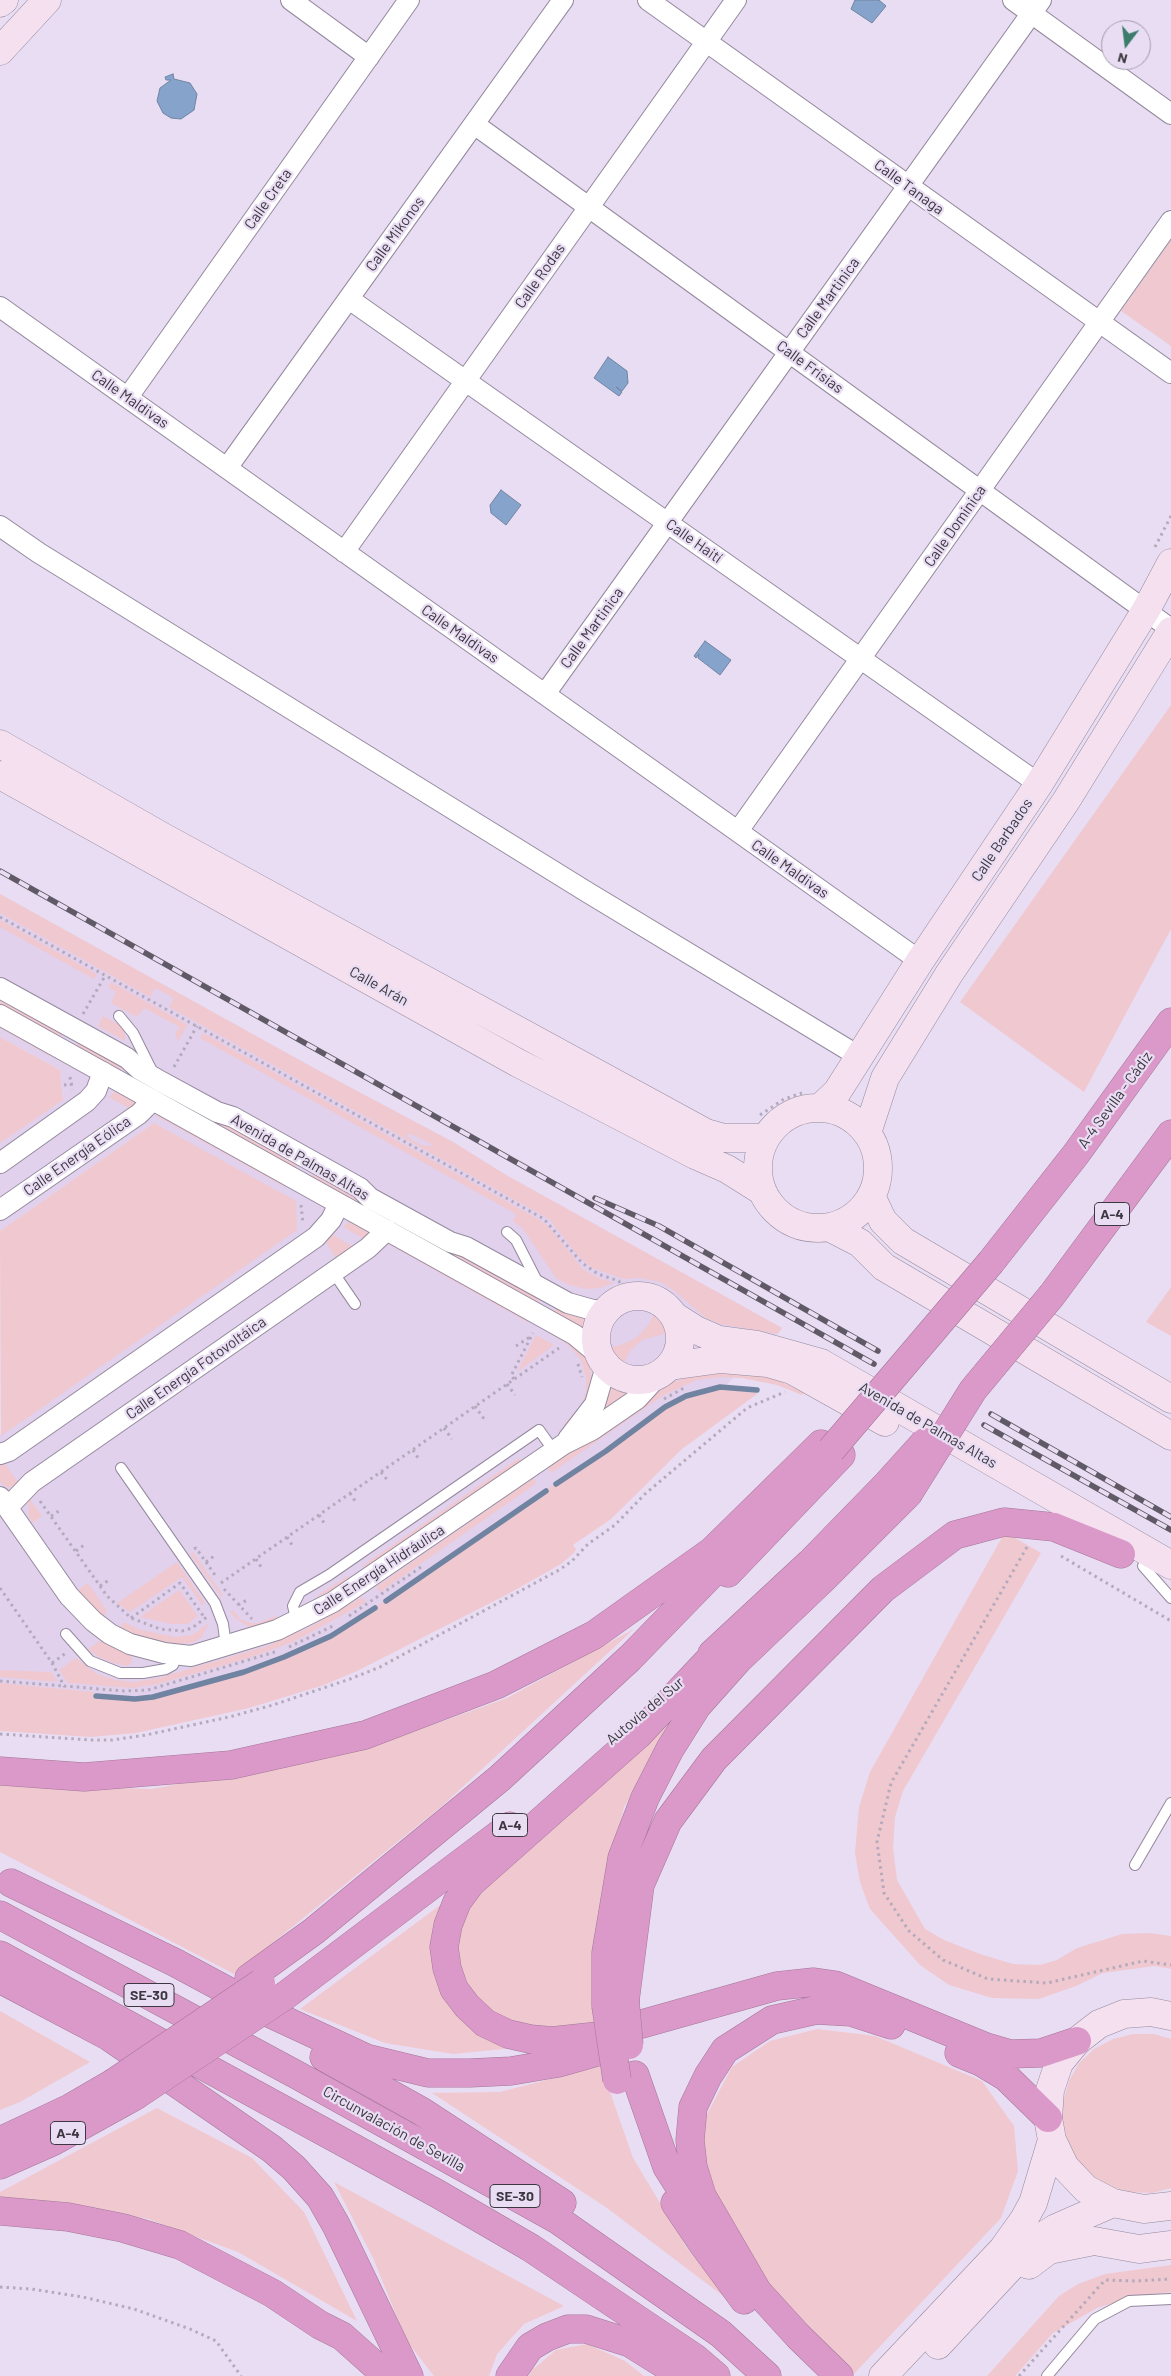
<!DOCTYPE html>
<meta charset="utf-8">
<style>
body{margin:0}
#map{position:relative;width:1171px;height:2376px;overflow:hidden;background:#e9ddf3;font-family:Barlow,sans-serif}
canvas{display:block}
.north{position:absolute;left:1101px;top:20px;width:50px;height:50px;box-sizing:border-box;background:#e9ddf3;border:1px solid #a49bab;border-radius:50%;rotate:195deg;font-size:14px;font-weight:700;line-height:20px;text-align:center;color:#3c3740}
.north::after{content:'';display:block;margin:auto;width:18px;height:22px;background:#3b7c6b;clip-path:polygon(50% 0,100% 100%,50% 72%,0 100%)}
</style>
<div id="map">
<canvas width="1171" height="2376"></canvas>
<div class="north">N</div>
</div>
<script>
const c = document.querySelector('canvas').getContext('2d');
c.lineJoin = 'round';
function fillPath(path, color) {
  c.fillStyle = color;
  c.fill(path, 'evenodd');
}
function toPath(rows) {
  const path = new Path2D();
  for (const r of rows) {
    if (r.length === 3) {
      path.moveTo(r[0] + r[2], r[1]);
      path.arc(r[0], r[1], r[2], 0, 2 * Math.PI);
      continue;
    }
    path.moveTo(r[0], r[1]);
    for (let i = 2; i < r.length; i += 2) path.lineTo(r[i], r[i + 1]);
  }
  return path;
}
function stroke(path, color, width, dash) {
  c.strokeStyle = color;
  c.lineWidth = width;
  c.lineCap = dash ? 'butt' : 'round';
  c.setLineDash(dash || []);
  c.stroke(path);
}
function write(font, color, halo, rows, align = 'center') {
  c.font = font + ' Barlow,sans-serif';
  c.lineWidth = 4.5;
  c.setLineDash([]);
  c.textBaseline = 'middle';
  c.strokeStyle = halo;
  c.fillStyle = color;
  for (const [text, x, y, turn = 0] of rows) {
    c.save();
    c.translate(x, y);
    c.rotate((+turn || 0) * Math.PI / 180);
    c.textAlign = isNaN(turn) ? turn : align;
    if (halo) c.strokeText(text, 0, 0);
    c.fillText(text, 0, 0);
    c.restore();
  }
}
fillPath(toPath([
 [0,894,312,1067,453,1142,506,1175,782,1328,641,1472,282,1670,74,1732,0,1728,0,1435,154,1123,0,1231,0,1143,63,1099,60,1070,0,1037]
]), '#e1d1ed');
fillPath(toPath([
 [1171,240,1171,346,1121,311],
 [1171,705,1171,929,1084,1092,960,1002],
 [0,894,312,1067,453,1142,506,1175,782,1328,778,1334,720,1324,706,1318,673,1290,660,1282,640,1278,624,1279,592,1268,579,1257,549,1219,169,1007,174,998,155,988,150,997,0,913],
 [410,1134,432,1144,432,1146,422,1145,407,1137,407,1135],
 [0,920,97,974,94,979,0,927],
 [111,982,188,1025,178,1041,175,1035,179,1027,144,1008,137,1017,111,1003,116,992,108,987],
 [0,995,64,1030,59,1040,0,1008],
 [103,1016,121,1026,125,1034,125,1041,98,1026],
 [0,1022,52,1051,50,1056,0,1028],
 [203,1033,540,1220,549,1227,583,1269,599,1278,614,1283,600,1288,586,1289,569,1285,556,1278,523,1229,513,1221,516,1214,200,1038],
 [0,1037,60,1070,63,1100,0,1143],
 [80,1039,122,1066,121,1069,119,1071,74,1049],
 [147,1085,211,1120,225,1122,299,1162,294,1171],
 [116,1090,136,1102,132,1110,109,1097],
 [160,1114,288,1182,285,1187,155,1115],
 [154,1123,296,1201,297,1230,1,1436,0,1231],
 [315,1170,357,1197,356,1200,353,1202,310,1180],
 [378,1214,444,1250,459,1252,541,1296,536,1306],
 [350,1221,371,1232,366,1240,343,1227],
 [333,1235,355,1248,337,1260,325,1241],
 [392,1243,530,1317,527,1322,388,1244],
 [1171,1287,1171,1336,1146,1322],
 [558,1305,583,1316,585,1323,583,1326,580,1328,552,1315],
 [654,1314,663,1323,667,1333,642,1340,631,1350,623,1364,614,1355,610,1347,621,1345,637,1337,649,1324],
 [547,1326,561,1334,584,1356,590,1368,592,1383,590,1398,568,1429,564,1424,581,1406,586,1392,586,1377,581,1360,567,1344,544,1330],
 [536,1335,554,1345,517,1372],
 [726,1370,774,1378,804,1393,802,1395,777,1385,742,1378,721,1377,697,1380,664,1395,551,1473,548,1468,671,1383,698,1373],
 [612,1388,632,1393,590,1425,611,1390],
 [724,1389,755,1392,757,1394,682,1449,611,1519,573,1545,576,1549,574,1553,561,1564,508,1594,357,1671,324,1685,249,1708,136,1733,91,1737,0,1731,0,1683,94,1692,94,1697,143,1700,232,1677,301,1652,363,1618,385,1600,387,1602,547,1492,545,1490,599,1459,669,1407,698,1394],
 [519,1458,521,1462,365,1570,362,1566],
 [4,1463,18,1482,12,1487,5,1487,0,1481,0,1466],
 [533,1478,537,1483,380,1592,376,1587],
 [29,1498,42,1516,32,1523,28,1514],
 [1005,1532,1041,1553,903,1791,895,1817,893,1848,897,1880,925,1929,944,1940,980,1954,1013,1964,1040,1965,1057,1960,1077,1948,1122,1934,1150,1933,1171,1936,1171,1969,1155,1966,1103,1973,1076,1986,1039,1999,992,1998,949,1985,920,1965,870,1909,860,1882,855,1853,859,1807,870,1772],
 [193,1552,223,1595,221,1597,190,1554],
 [177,1562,205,1603,202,1605,182,1577,130,1612,117,1603],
 [347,1576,350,1580,319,1600,317,1596],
 [88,1583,107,1611,103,1617,78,1590],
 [179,1590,198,1616,188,1624,171,1624,140,1617],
 [362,1597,366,1602,359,1606,293,1642,252,1657,158,1684,132,1688,68,1683,59,1670,76,1658,97,1674,116,1680,133,1682,158,1678,267,1646,310,1627],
 [233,1610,240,1619,250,1623,258,1623,276,1616,278,1620,256,1627,247,1626,235,1618,230,1612],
 [124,1622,141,1630,175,1637,192,1635,209,1623,201,1638,192,1643,178,1644,159,1642,134,1635,120,1627],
 [634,1629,442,1806,234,1974,0,1852,0,1785,152,1789,371,1747,507,1698],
 [101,1640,130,1655,132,1658,131,1664,127,1666,113,1663,99,1657,88,1649],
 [0,1670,51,1672,58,1682,0,1677],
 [687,1702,624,1807,597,1926,595,2028,524,2047,453,2054,385,2043,300,2009,497,1863],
 [0,2011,90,2062,20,2102,0,2110],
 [817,2029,875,2036,982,2081,1014,2126,1018,2171,1001,2218,852,2376,776,2298,701,2170,704,2120,732,2067,770,2041],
 [1133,2034,1154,2034,1171,2039,1171,2188,1152,2193,1131,2192,1111,2187,1093,2176,1078,2161,1068,2143,1062,2122,1063,2102,1069,2081,1079,2063,1094,2049,1113,2039],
 [601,2066,633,2158,687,2248,731,2302,607,2208,432,2093,500,2092],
 [157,2108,252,2158,304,2212,357,2321,238,2252,148,2219,64,2202,0,2200,0,2192],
 [334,2182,564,2306,524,2324,497,2354,489,2376,434,2376,406,2340,374,2260],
 [1171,2265,1171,2292,1134,2297,1097,2308,1053,2333,1015,2376,987,2376,1059,2296,1078,2284,1105,2274],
 [587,2344,625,2361,644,2376,529,2376,531,2371,556,2350]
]), '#f0c8d0');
const water = toPath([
 [855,0,879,0,886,6,872,23,851,9,855,0],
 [173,74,174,79,190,83,197,94,194,110,181,119,171,118,163,113,157,101,160,88,171,80,166,80,165,77,173,74],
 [608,357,627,371,628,383,622,391,616,387,622,392,619,396,594,378,608,357],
 [501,490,521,505,506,525,491,513,490,505,501,490],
 [705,641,731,660,720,675,698,658,699,654,696,658,694,656,705,641]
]);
fillPath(water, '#86a4cb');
stroke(water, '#7083a1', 1);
stroke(toPath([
 [556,1484,606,1451,665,1407,686,1396,720,1387,757,1390],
 [386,1601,546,1491],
 [96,1696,135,1699,153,1697,244,1672,284,1657,331,1636,375,1608]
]), '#7083a1', 5.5);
const lane = toPath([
 [119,1016,133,1033,153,1073],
 [507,1232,516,1240,538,1283],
 [333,1272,355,1304],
 [121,1468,215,1603,223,1624,226,1646],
 [1143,1566,1171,1598],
 [297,1622,293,1606,300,1592,329,1575,539,1430,554,1451],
 [66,1634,90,1661,120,1673,143,1673,166,1669,173,1665,177,1655],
 [1135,1865,1171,1803],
 [1047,2376,1095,2319,1129,2301,1171,2299]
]);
const street = toPath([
 [291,0,369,57],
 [648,0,1171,373],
 [1013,0,1171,114],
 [474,124,1171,629],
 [349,299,1039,784],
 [0,307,920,961],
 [128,397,409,0],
 [227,468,563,0],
 [0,526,39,553,587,892,860,1057],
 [344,552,736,0],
 [545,694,1041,0],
 [738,831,1171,221],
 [0,988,127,1058,139,1069,160,1081,217,1112,233,1117,360,1188,370,1198,450,1242,466,1247,568,1303,593,1310,606,1310],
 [0,1015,575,1335,599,1355],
 [0,1163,87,1101,96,1091,103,1072],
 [0,1210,139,1114,153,1100],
 [568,1439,595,1404,606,1366],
 [0,1454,9,1451,316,1237,331,1220,339,1204],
 [0,1497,69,1596,93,1621,110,1634,130,1644,164,1653,191,1656,277,1630,333,1602,564,1444,592,1430,637,1399,659,1375],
 [8,1507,32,1482,368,1248,387,1230]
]);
const secondary = toPath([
 [0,3,4,0],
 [0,51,47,0],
 [0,744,163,837,706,1133,724,1138,765,1138],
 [0,775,518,1063,695,1155,727,1169,762,1191],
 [820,1108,837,1092,920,961,1039,784,1146,610,1171,563],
 [818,1168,60],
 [867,1133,885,1078,949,974,1066,801,1171,631],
 [871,1196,883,1221,903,1241,1171,1399],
 [829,1227,860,1243,884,1267,1171,1436],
 [638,1338,42],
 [674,1316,696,1330,719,1340,757,1345,821,1363,1171,1565],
 [670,1366,721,1359,768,1363,792,1370,885,1422],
 [1171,2016,1151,2012,1124,2014,1099,2024,1077,2041,1059,2063,1050,2090,1048,2118,1052,2140,1065,2167,1086,2189,1113,2203,1144,2209,1171,2206],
 [1029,2265,1049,2250,1094,2241,1139,2249,1171,2245],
 [938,2345,1035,2241,1056,2228,1113,2203],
 [883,2376,1003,2249,1023,2221,1033,2203,1052,2140]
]);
const highway = toPath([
 [991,1262,1076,1154,1171,1022],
 [1052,1295,1171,1134],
 [728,1573,841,1455],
 [725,1643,638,1735,471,1883,457,1902,448,1925,444,1947,447,1968,454,1989,467,2006,485,2023,508,2034,530,2039,552,2041,599,2036,777,1986,814,1982,835,1985,986,2047,1010,2054,1041,2053,1077,2041],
 [712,1654,810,1563,888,1483],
 [0,1771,84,1777,231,1765,365,1735,496,1685,594,1635,712,1551,821,1444],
 [11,1883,174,1962,269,2013,366,2058,428,2073,470,2073,511,2071,558,2063,618,2046],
 [0,1915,297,2075,558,2220,721,2334,767,2376],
 [0,1955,438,2194,531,2248,695,2358,716,2376],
 [249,1978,314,1931,500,1778,630,1658,735,1550],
 [0,1979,123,2044],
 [286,1995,510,1826],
 [625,2001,640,1885,668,1821,714,1759,883,1589,955,1535,1004,1522,1054,1527,1121,1554],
 [606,2006,606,1953,622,1858,645,1798,670,1749,697,1706,738,1660,824,1578,908,1494],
 [108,2036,272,2149,294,2168,320,2197,336,2225,409,2376],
 [959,2053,981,2062,1006,2077,1048,2118],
 [324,2057,421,2111,562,2203],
 [635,2075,667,2167,698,2216],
 [0,2141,70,2108,113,2083],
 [0,2165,52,2142,135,2096],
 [675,2203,702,2243,744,2300],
 [0,2211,68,2217,123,2228,180,2245,272,2293,320,2325,342,2336,387,2376],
 [747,2280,798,2336,839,2376],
 [759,2294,702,2196,693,2167,690,2140,693,2107,708,2076,725,2050,772,2020,816,2010,851,2012,891,2025],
 [510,2376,530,2347,547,2337,568,2329,586,2329,630,2343,683,2376]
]);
stroke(lane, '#94899d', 12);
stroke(street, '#94899d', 22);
stroke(secondary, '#94899d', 29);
stroke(highway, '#a37799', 29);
stroke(toPath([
 [1155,547,1171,516],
 [0,917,544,1219,582,1263,598,1274,619,1281,620,1284],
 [83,1014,105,976],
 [174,1067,197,1026],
 [70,1077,72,1090],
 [64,1085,73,1084],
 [760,1115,784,1099,802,1093],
 [301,1205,303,1223],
 [516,1346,530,1337],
 [578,1364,582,1377],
 [514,1379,511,1376,533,1333],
 [507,1384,515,1395],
 [664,1399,684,1388],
 [475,1406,484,1419],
 [444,1428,452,1439],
 [413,1450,420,1461],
 [381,1472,389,1482],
 [350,1493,357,1504],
 [40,1501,107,1596,131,1618,160,1629,182,1631,192,1628,207,1617],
 [319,1515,326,1526],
 [51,1516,59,1511],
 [287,1537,294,1548],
 [1027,1547,891,1783,877,1842,884,1893,909,1931,943,1960,988,1979,1047,1983,1143,1961,1171,1965],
 [194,1549,196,1548,215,1575],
 [76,1551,84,1545],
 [1061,1556,1171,1621],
 [256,1559,263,1570],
 [206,1562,214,1556],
 [221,1583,559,1348],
 [100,1586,109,1580],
 [0,1588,52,1663,64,1686,124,1691,148,1690,278,1651],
 [224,1589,252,1619],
 [238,1605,247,1600],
 [349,1616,424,1565],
 [131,1618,180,1583,204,1617],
 [289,1647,333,1626],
 [52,1663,66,1653],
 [0,1681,64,1686],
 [0,1734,91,1740,112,1740,146,1735,229,1717,273,1705,350,1679,380,1667,559,1570,572,1561,588,1544,615,1525,645,1494,747,1408,785,1392],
 [0,2287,31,2289,83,2297,134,2309,190,2329,216,2341,241,2376],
 [1019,2376,1105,2280,1136,2281,1171,2279]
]), '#b4aabc', 3, [2.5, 4]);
stroke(lane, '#fff', 10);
stroke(street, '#fff', 20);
stroke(secondary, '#f4e0ef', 28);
stroke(highway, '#db99c9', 28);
const rail = toPath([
 [0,871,874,1364],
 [595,1198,659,1226,878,1351],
 [991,1414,1171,1517],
 [984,1425,1171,1530]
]);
stroke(rail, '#605a66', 5.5);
stroke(rail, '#e9ddf3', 4, [11]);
const highwayBridge = toPath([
 [831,1450,991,1262],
 [888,1483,925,1442],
 [908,1494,973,1390,1052,1295],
 [625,2001,629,2045],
 [606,2006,617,2080],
 [113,2083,261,1983],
 [135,2096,286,1995]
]);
stroke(highwayBridge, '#a37799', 29, []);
stroke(highwayBridge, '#db99c9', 28);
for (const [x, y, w] of [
 [1112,1214,35],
 [510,1825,35],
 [149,1995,50],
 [68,2133,35],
 [515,2196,50]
]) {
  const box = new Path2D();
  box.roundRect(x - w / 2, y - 11.5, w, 23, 4);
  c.fillStyle = '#e9ddf3';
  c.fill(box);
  stroke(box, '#3c3740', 1);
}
write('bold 14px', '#3c3740', null, [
 ["A-4",1112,1214],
 ["A-4",510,1825],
 ["SE-30",149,1995],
 ["A-4",68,2133],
 ["SE-30",515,2196]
]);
write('15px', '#3c3740', '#e9ddf3', [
 ["Calle Tanaga",909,187,36],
 ["Calle Creta",268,199,-55],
 ["Calle Mikonos",395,234,-54],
 ["Calle Rodas",540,276,-55],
 ["Calle Martinica",828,298,-54],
 ["Calle Frisias",810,367,36],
 ["Calle Maldivas",130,399,35],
 ["Calle Dominica",955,526,-55],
 ["Calle Haití",694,541,35],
 ["Calle Martinica",592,628,-54],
 ["Calle Maldivas",460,634,35],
 ["Calle Barbados",1002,840,-56],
 ["Calle Maldivas",790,869,35],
 ["Calle Arán",379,986,29],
 ["A-4 Sevilla - Cádiz",1115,1100,-54],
 ["Calle Energía Eólica",77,1156,-35],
 ["Avenida de Palmas Altas",300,1157,30],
 ["Calle Energía Fotovoltáica",196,1368,-35],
 ["Avenida de Palmas Altas",928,1425,30],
 ["Calle Energía Hidráulica",379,1570,-33],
 ["Autovía del Sur",645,1711,-40],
 ["Circunvalación de Sevilla",394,2129,29]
]);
</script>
